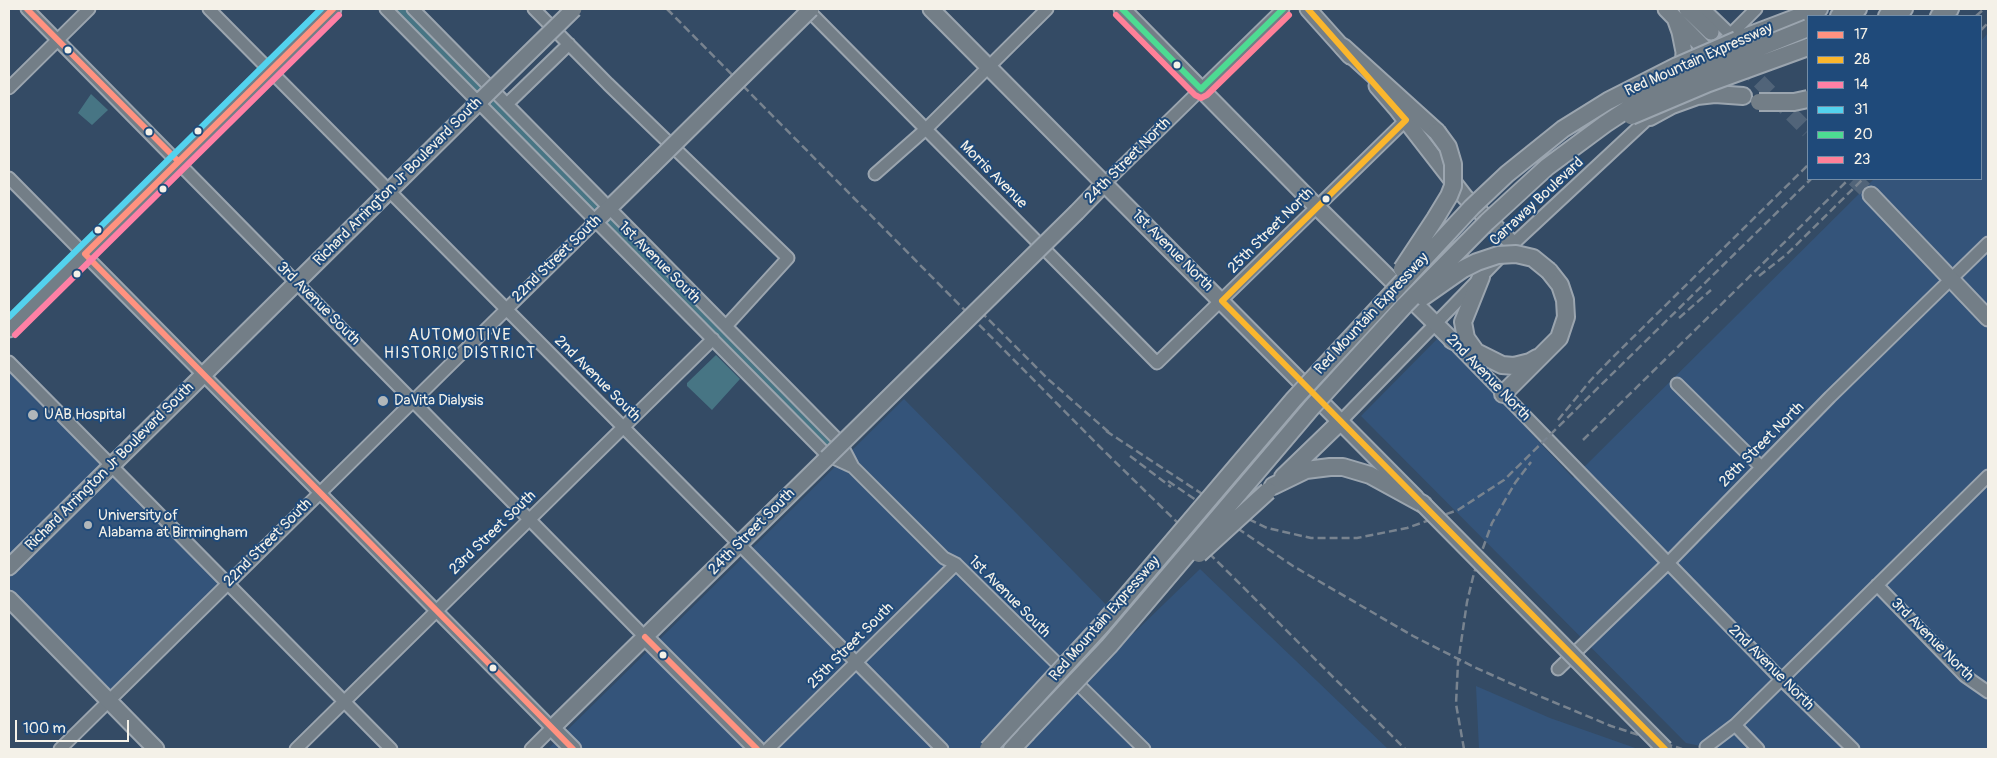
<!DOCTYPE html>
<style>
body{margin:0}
#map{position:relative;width:1997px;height:758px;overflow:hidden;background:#344b65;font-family:Pangolin,sans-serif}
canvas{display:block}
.frame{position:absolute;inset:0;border:10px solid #f4f1e8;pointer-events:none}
.legend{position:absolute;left:1807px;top:15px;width:175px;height:165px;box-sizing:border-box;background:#1f4a7a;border:1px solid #748da6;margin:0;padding:6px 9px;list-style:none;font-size:15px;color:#f4f1e8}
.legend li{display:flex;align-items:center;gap:10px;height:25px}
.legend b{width:25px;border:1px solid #748da6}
.scale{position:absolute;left:15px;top:720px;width:114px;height:22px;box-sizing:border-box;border:2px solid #f4f1e8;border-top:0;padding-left:6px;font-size:15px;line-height:18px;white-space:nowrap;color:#f4f1e8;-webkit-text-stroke:4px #1f4a7a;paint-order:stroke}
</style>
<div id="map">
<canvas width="1997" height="758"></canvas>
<div class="frame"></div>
<ul class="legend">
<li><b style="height:6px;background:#ff9280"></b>17</li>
<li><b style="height:6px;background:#fab62d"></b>28</li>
<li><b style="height:6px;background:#ff80a5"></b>14</li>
<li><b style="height:6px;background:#53d2ee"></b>31</li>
<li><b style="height:6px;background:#4ddb92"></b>20</li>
<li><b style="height:6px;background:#ff8098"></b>23</li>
</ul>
<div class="scale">100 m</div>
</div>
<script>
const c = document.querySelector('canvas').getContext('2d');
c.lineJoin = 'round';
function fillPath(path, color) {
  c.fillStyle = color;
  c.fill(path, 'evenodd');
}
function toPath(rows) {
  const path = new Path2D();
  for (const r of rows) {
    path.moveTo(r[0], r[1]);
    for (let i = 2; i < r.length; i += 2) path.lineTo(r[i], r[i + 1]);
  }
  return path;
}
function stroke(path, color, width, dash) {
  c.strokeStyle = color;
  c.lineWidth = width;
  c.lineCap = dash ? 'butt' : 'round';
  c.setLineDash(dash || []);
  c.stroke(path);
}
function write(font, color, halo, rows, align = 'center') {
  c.font = font + ' Pangolin,sans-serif';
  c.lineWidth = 4;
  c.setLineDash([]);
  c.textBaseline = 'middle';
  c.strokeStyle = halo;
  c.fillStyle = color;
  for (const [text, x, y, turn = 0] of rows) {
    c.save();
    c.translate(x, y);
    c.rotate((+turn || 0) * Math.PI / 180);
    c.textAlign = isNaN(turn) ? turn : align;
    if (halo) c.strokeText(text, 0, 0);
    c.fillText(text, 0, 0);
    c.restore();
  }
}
fillPath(toPath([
 [1988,33,1988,749,1715,749,1686,743,1361,416,1440,336,1573,478,1874,179,1981,179,1981,41],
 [9,365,227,584,109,701,9,603],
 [904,399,1134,633,1200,569,1388,749,548,749],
 [1476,686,1550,718,1638,749,1479,749]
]), '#34547a');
fillPath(toPath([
 [394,9,408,9,838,444,830,452],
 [91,94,108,110,92,125,78,113],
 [716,355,740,379,712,410,687,386,687,383]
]), '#477584');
stroke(toPath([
 [1711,32,1808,131],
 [1854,179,1871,195]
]), '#516479', 15, [15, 8]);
const minor = toPath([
 [27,9,645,637],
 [209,9,942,749],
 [386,9,827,455,853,467],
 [413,9,840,442,853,467,944,558,956,564,1144,749],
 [534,9,608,84,788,258,727,325],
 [807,9,1157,363,1406,120],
 [1704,9,1730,34],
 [1720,45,1756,9],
 [9,88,89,9],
 [507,104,569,44],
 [875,174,926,129,1047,9],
 [9,178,552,728,531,749],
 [1105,183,1283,9],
 [1458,347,1781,679,1853,749],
 [9,362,391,749],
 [1677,384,1761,467],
 [1341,421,1513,244,1655,112],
 [1877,585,1965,676,1988,692],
 [1558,669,1668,563,1830,397,1988,243],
 [1735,725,1758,749],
 [1706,747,1735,725,1988,476],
 [60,749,596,221],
 [296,749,713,339],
 [768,749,956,564]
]);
const major = toPath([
 [931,9,1416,498],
 [1122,9,1317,207,1452,340],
 [1308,9,1350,56],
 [1666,9,1711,55],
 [1687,9,1711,32],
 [1675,18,1680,32,1684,52,1683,73],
 [1377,86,1396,108,1465,197,1513,244],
 [1871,195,1988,318],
 [1077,212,1105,183],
 [596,221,651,167],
 [9,329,333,9],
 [9,567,483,98],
 [9,599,156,749],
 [645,637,757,749],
 [573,749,552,728,827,458]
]);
const highway = toPath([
 [1839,16,1858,9],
 [1887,16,1904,9],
 [1939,16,1950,9],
 [1737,40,1819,9],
 [1343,47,1437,132],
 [1650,117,1672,105,1697,96,1715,94,1743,96],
 [1452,340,1502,365,1514,366,1530,362,1537,358],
 [1476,352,1466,338,1463,322,1481,277],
 [1503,394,1559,338,1566,317,1565,300,1560,285,1549,271],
 [1283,477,1341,421],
 [1273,486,1306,470,1330,467,1343,467,1370,475,1423,504],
 [1012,749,1026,734]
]);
stroke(minor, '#9ba5af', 15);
stroke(major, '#9ba5af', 19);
stroke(highway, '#9ba5af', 20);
stroke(minor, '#737e87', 11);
stroke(major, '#737e87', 15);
stroke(highway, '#737e87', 16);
stroke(toPath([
 [667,9,1099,446,1223,567,1405,749],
 [1976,16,1984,9],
 [1981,30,1988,23],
 [1759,276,1787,254,1863,179],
 [972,303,1049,380,1112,435],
 [1679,318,1711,290],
 [1558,420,1590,381,1611,359,1808,165],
 [1106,431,1219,505,1267,528,1311,538,1357,538,1407,528,1458,510,1504,480,1811,179],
 [1583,440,1849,179],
 [1130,456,1171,487],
 [1168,481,1293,566,1413,636,1474,667,1539,696,1611,726,1682,749],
 [1464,749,1456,704,1458,663,1467,602,1474,573,1492,523,1515,483,1531,462]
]), '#78838f', 2.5, [8, 4]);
const majorBridge = toPath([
 [483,98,574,9],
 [651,167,811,9],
 [827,458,1077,212],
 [1423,504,1665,749]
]);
const highwayBridge = toPath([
 [1759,102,1794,102,1808,99],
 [1631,116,1709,83,1808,47],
 [1402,269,1435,219,1449,196,1453,186,1453,164,1448,147,1437,132],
 [1423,297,1463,269,1477,262,1498,255,1516,254,1533,258,1549,271],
 [1199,554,1268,491],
 [1026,734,1109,646,1312,407,1405,305,1487,222,1547,167,1605,124,1640,101,1663,88,1704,70,1808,28],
 [988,749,1101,626,1294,399,1472,207,1507,174,1563,129,1608,101,1677,66,1737,40]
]);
stroke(majorBridge, '#9ba5af', 19, []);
stroke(highwayBridge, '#9ba5af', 20, []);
stroke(majorBridge, '#737e87', 15);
stroke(highwayBridge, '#737e87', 16);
stroke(toPath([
 [27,9,178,161],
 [333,9,85,254,573,749],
 [645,637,757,749]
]), '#ff9280', 6);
stroke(toPath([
 [1308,9,1406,120,1222,301,1665,749]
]), '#fab62d', 6);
stroke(toPath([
 [15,335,339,15]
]), '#ff80a5', 6);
stroke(toPath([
 [9,317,321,9]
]), '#53d2ee', 6);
stroke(toPath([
 [1122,9,1201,89,1283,9]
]), '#4ddb92', 6);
stroke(toPath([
 [1116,15,1195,95,1201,98,1207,95,1289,15]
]), '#ff8098', 6);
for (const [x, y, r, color] of [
 [68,50,4.5,"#f4f1e8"],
 [1177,65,4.5,"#f4f1e8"],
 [198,131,4.5,"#f4f1e8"],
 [149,132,4.5,"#f4f1e8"],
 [163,189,4.5,"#f4f1e8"],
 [1326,199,4.5,"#f4f1e8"],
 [98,230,4.5,"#f4f1e8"],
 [77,274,4.5,"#f4f1e8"],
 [383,401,6,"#b1b7ba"],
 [33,415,6,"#b1b7ba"],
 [88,525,5,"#b1b7ba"],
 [663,655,4.5,"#f4f1e8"],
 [493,668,4.5,"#f4f1e8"]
]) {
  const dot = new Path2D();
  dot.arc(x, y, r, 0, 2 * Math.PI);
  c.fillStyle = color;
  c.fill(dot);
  stroke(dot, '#1f4a7a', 2);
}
write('15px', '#f4f1e8', '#1f4a7a', [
 ["Red Mountain Expressway",1699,60,-24],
 ["24th Street North",1128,161,-45],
 ["Morris Avenue",993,175,45],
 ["Richard Arrington Jr Boulevard South",398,182,-45],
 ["Carraway Boulevard",1537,202,-43],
 ["25th Street North",1271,231,-45],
 ["1st Avenue North",1172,251,45],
 ["22nd Street South",557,259,-44],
 ["1st Avenue South",659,263,45],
 ["3rd Avenue South",318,304,45],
 ["Red Mountain Expressway",1372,314,-47],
 ["2nd Avenue North",1488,378,46],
 ["2nd Avenue South",597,379,45],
 ["28th Street North",1762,445,-45],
 ["Richard Arrington Jr Boulevard South",110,467,-45],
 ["24th Street South",752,532,-45],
 ["23rd Street South",493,533,-44],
 ["22nd Street South",268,543,-45],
 ["1st Avenue South",1009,597,45],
 ["Red Mountain Expressway",1105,619,-49],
 ["3rd Avenue North",1932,640,45],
 ["25th Street South",851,646,-45],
 ["2nd Avenue North",1771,668,45]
]);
write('15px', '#f4f1e8', '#1f4a7a', [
 ["DaVita Dialysis",394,401],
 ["UAB Hospital",44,415],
 ["University of",98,516],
 ["Alabama at Birmingham",98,533]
], 'left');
c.letterSpacing = '1px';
write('16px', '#f4f1e8', '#1f4a7a', [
 ["AUTOMOTIVE",460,336],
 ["HISTORIC DISTRICT",460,354]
]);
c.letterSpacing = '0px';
</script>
